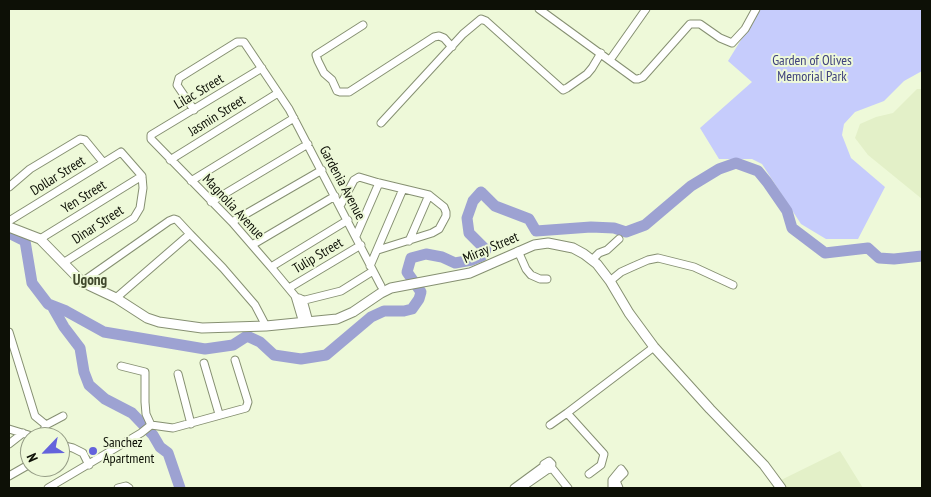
<!DOCTYPE html>
<style>
body{margin:0}
#map{position:relative;width:931px;height:497px;overflow:hidden;background:#eef9d9;font-family:"PT Sans Narrow",sans-serif}
canvas{display:block}
.frame{position:absolute;inset:0;border:10px solid #0d1006;pointer-events:none}
.north{position:absolute;left:20px;top:427px;width:50px;height:50px;box-sizing:border-box;background:#eef9d9;border:1px solid #949c85;border-radius:50%;rotate:246deg;font-size:14px;font-weight:700;line-height:20px;text-align:center;color:#0d1006}
.north::after{content:'';display:block;margin:auto;width:18px;height:22px;background:#6463dc;clip-path:polygon(50% 0,100% 100%,50% 72%,0 100%)}
</style>
<div id="map">
<canvas width="931" height="497"></canvas>
<div class="frame"></div>
<div class="north">N</div>
</div>
<script>
const c = document.querySelector('canvas').getContext('2d');
c.lineJoin = 'round';
function fillPath(path, color) {
  c.fillStyle = color;
  c.fill(path, 'evenodd');
}
function toPath(rows) {
  const path = new Path2D();
  for (const r of rows) {
    path.moveTo(r[0], r[1]);
    for (let i = 2; i < r.length; i += 2) path.lineTo(r[i], r[i + 1]);
  }
  return path;
}
function stroke(path, color, width, dash) {
  c.strokeStyle = color;
  c.lineWidth = width;
  c.lineCap = dash ? 'butt' : 'round';
  c.setLineDash(dash || []);
  c.stroke(path);
}
function write(font, color, halo, rows, align = 'center') {
  c.font = font + ' "PT Sans Narrow",sans-serif';
  c.lineWidth = 4;
  c.setLineDash([]);
  c.textBaseline = 'middle';
  c.strokeStyle = halo;
  c.fillStyle = color;
  for (const [text, x, y, turn = 0] of rows) {
    c.save();
    c.translate(x, y);
    c.rotate((+turn || 0) * Math.PI / 180);
    c.textAlign = isNaN(turn) ? turn : align;
    if (halo) c.strokeText(text, 0, 0);
    c.fillText(text, 0, 0);
    c.restore();
  }
}
fillPath(toPath([
 [917,89,922,89,922,199,868,155,855,138,860,124,876,117,893,113],
 [840,451,863,488,784,488,779,481]
]), '#e3f0c8');
fillPath(toPath([
 [760,9,922,9,922,71,904,81,884,101,855,112,844,124,842,135,851,158,885,187,858,239,826,239,801,224,762,164,752,159,719,159,700,128,752,82,728,61]
]), '#c6ccfc');
stroke(toPath([
 [9,233,25,241,32,283,48,304,66,311,104,332,205,349,233,345,247,336,260,342,274,355,301,359,326,355,371,317,384,311,404,311,412,309,419,299,421,292,407,272,411,258,426,254,442,257,455,263,472,260,482,256,486,250,469,233,467,218,473,201,481,192,495,206,529,219,536,231,591,227,614,228,626,232,645,225,691,186,719,169,736,163,758,171,767,182,787,211,792,228,825,253,868,248,879,258,894,259,922,256],
 [52,306,64,327,80,348,84,372,89,385,105,399,132,413,153,435,160,447,168,453,180,488]
]), '#9da2d2', 11);
const minor = toPath([
 [539,9,635,79,638,79,643,77,690,24,700,24,720,38,732,43,745,29,756,9],
 [363,25,316,55,318,61,324,73,332,80,337,91,340,92,349,92,434,37,439,36,444,38,452,47],
 [610,60,646,9],
 [262,68,151,135,151,139,232,222,271,267,295,296,303,323],
 [194,110,177,85,179,78,237,42,244,42,289,109,381,286],
 [381,123,463,34,481,19,486,21,563,90,567,88,587,74,592,68,601,53],
 [170,160,278,93],
 [191,181,294,118],
 [9,187,30,169,80,139,85,140,103,162],
 [211,202,308,144],
 [340,206,354,180,359,177,379,183,429,195,444,207,446,212,446,216,439,229,432,233,378,250],
 [9,221,121,152,142,176,143,188,140,208,134,218,63,263],
 [232,222,322,170],
 [356,236,379,183],
 [40,239,142,176],
 [409,241,429,195],
 [252,245,335,196],
 [518,251,526,269,531,275,540,279,547,279],
 [592,260,599,253,607,250,619,239],
 [370,266,403,189],
 [271,267,348,220],
 [610,281,621,272,632,267,648,260,658,258,694,267,733,285],
 [82,282,169,221,174,219,177,220,190,234],
 [289,288,361,245],
 [116,298,190,234,223,268,255,305,266,326],
 [299,298,303,300,309,322],
 [297,302,341,291,373,271],
 [9,332,35,416,46,425],
 [204,363,219,414],
 [178,374,191,424],
 [567,413,604,454,601,465,589,474],
 [151,425,173,428,246,408,248,402,235,360],
 [550,425,567,413,654,347],
 [9,429,35,437],
 [41,437,46,425,63,416],
 [9,444,23,433],
 [60,445,73,448,83,453,89,465],
 [552,468,568,488],
 [9,476,30,464],
 [48,488,141,433,151,425,146,414,145,402,145,372,121,366],
 [118,488,126,486,129,488],
 [514,488,544,466],
 [521,488,547,470,551,469,552,464,549,461,544,464,547,470],
 [612,488,612,480,621,469],
 [619,488,616,481,624,473,621,469]
]);
const tertiary = toPath([
 [9,227,40,239,82,282,116,298,147,318,159,322,202,328,266,326,337,319,353,312,381,293,391,288,470,273,534,245,548,243,573,248,584,254,597,264,610,281,629,313,654,347,710,409,764,465,781,488]
]);
stroke(minor, '#869072', 9);
stroke(tertiary, '#869072', 11);
stroke(minor, '#fff', 7);
stroke(tertiary, '#fff', 9);
for (const [x, y, r, color] of [
 [93,451,5,"#6463dc"]
]) {
  const dot = new Path2D();
  dot.arc(x, y, r, 0, 2 * Math.PI);
  c.fillStyle = color;
  c.fill(dot);
  stroke(dot, '#eef9d9', 2);
}
write('14px', '#3e417c', '#eef9d9', [
 ["Garden of Olives",812,61],
 ["Memorial Park",812,77]
]);
write('14px', '#0d1006', '#eef9d9', [
 ["Lilac Street",199,92,-31],
 ["Jasmin Street",217,116,-32],
 ["Dollar Street",58,176,-32],
 ["Gardenia Avenue",342,183,62],
 ["Yen Street",84,197,-32],
 ["Magnolia Avenue",233,207,47],
 ["Dinar Street",98,225,-33],
 ["Miray Street",491,248,-23],
 ["Tulip Street",318,256,-31]
]);
write('14px', '#0d1006', '#eef9d9', [
 ["Sanchez",103,443],
 ["Apartment",103,459]
], 'left');
write('bold 15px', '#40482d', '#eef9d9', [
 ["Ugong",90,281]
]);
</script>
